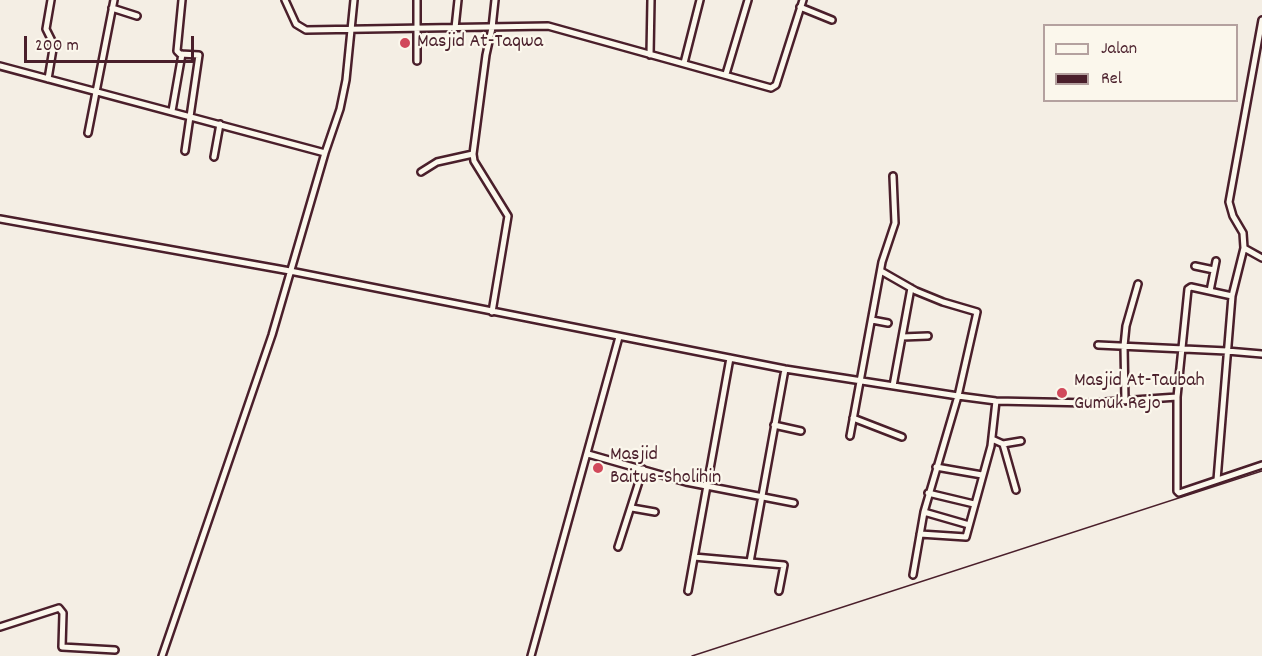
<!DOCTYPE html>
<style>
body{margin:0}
#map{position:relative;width:1262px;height:656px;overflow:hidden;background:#f4eee4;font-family:Dekko,sans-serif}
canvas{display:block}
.legend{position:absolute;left:1043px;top:24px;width:195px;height:78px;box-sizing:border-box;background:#fbf7ec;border:2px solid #b4a19f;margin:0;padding:8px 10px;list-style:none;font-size:18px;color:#4a1f2b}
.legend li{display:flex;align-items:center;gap:12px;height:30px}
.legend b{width:30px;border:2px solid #b4a19f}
.scale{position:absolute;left:24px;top:36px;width:170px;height:27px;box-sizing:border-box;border:3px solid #4a1f2b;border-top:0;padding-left:8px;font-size:18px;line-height:21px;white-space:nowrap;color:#4a1f2b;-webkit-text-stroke:4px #fbf7ec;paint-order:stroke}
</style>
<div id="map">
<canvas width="1262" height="656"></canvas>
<ul class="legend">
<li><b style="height:8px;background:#fbf7ec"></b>Jalan</li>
<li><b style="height:8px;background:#4a1f2b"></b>Rel</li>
</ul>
<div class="scale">200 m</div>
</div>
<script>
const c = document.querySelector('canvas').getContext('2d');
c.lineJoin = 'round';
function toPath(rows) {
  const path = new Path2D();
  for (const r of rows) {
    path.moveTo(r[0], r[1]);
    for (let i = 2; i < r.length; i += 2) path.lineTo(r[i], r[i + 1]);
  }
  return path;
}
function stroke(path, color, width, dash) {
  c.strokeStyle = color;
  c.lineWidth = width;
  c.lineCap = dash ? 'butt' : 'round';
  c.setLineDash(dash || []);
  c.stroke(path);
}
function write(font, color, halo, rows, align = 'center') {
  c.font = font + ' Dekko,sans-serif';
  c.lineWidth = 4.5;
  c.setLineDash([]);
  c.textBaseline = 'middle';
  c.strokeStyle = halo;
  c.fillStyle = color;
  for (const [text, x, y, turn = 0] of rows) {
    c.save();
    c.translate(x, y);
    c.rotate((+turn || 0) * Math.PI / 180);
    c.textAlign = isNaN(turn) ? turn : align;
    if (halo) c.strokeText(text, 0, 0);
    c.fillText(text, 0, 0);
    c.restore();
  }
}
const minor = toPath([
 [182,0,177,51,180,54,199,55,185,151],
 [285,0,296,24,306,30,548,26,771,88,776,85,803,0],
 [417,0,417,61],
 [800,7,832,20],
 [112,8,137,16],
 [1262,20,1229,202,1233,216,1243,233,1244,248,1262,258],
 [455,28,458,0],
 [650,55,651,0],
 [684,63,700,0],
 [0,66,325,153],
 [726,74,748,0],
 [48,79,53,49,52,41,46,29,51,0],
 [172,111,182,54],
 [88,133,114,0],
 [473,154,474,161,508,216,492,312],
 [214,157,220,124],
 [421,172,437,162,473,154,486,55,492,28,495,0],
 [0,219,290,271,785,369,958,396,996,401,1091,403,1177,397],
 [1195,266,1214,270],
 [881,271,916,291,943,302,977,312,958,396,924,512,913,575],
 [1210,291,1216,261],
 [1232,296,1191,287,1188,289,1177,397,1177,491,1179,493,1262,465],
 [872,320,888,323],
 [902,337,928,336],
 [1098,345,1227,351,1262,354],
 [893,386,911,288],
 [1125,401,1124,346,1126,326,1138,284],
 [853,418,902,437],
 [774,425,801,431],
 [850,436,882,262,895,223,893,176],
 [992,439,1003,444,1016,490],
 [1003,444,1021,441],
 [588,454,686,482,794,503],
 [936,467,982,475],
 [1217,480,1232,296,1244,248],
 [928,493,974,504],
 [632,508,655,512],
 [924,512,969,525],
 [920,534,966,537,991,446,996,401],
 [618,547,643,469],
 [694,557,784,565,779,591],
 [750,562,785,369],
 [688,591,730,358],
 [0,627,59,608,63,613,62,647,115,650],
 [162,656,272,335,325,153,340,109,346,80,354,0],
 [531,656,619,337]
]);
stroke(minor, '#4a1f2b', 10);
stroke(minor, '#fbf7ec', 5);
stroke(toPath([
 [692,656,1262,471]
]), '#4a1f2b', 1.5);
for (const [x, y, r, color] of [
 [405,43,6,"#d1495b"],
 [1062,393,6,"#d1495b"],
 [598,468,6,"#d1495b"]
]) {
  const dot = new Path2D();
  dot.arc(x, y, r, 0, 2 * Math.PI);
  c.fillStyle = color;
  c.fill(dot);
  stroke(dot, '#fbf7ec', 2);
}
write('20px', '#4a1f2b', '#fbf7ec', [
 ["Masjid At-Taqwa",417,43],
 ["Masjid At-Taubah",1074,382],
 ["Gumuk Rejo",1074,405],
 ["Masjid",610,456],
 ["Baitus-Sholihin",610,479]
], 'left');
</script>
